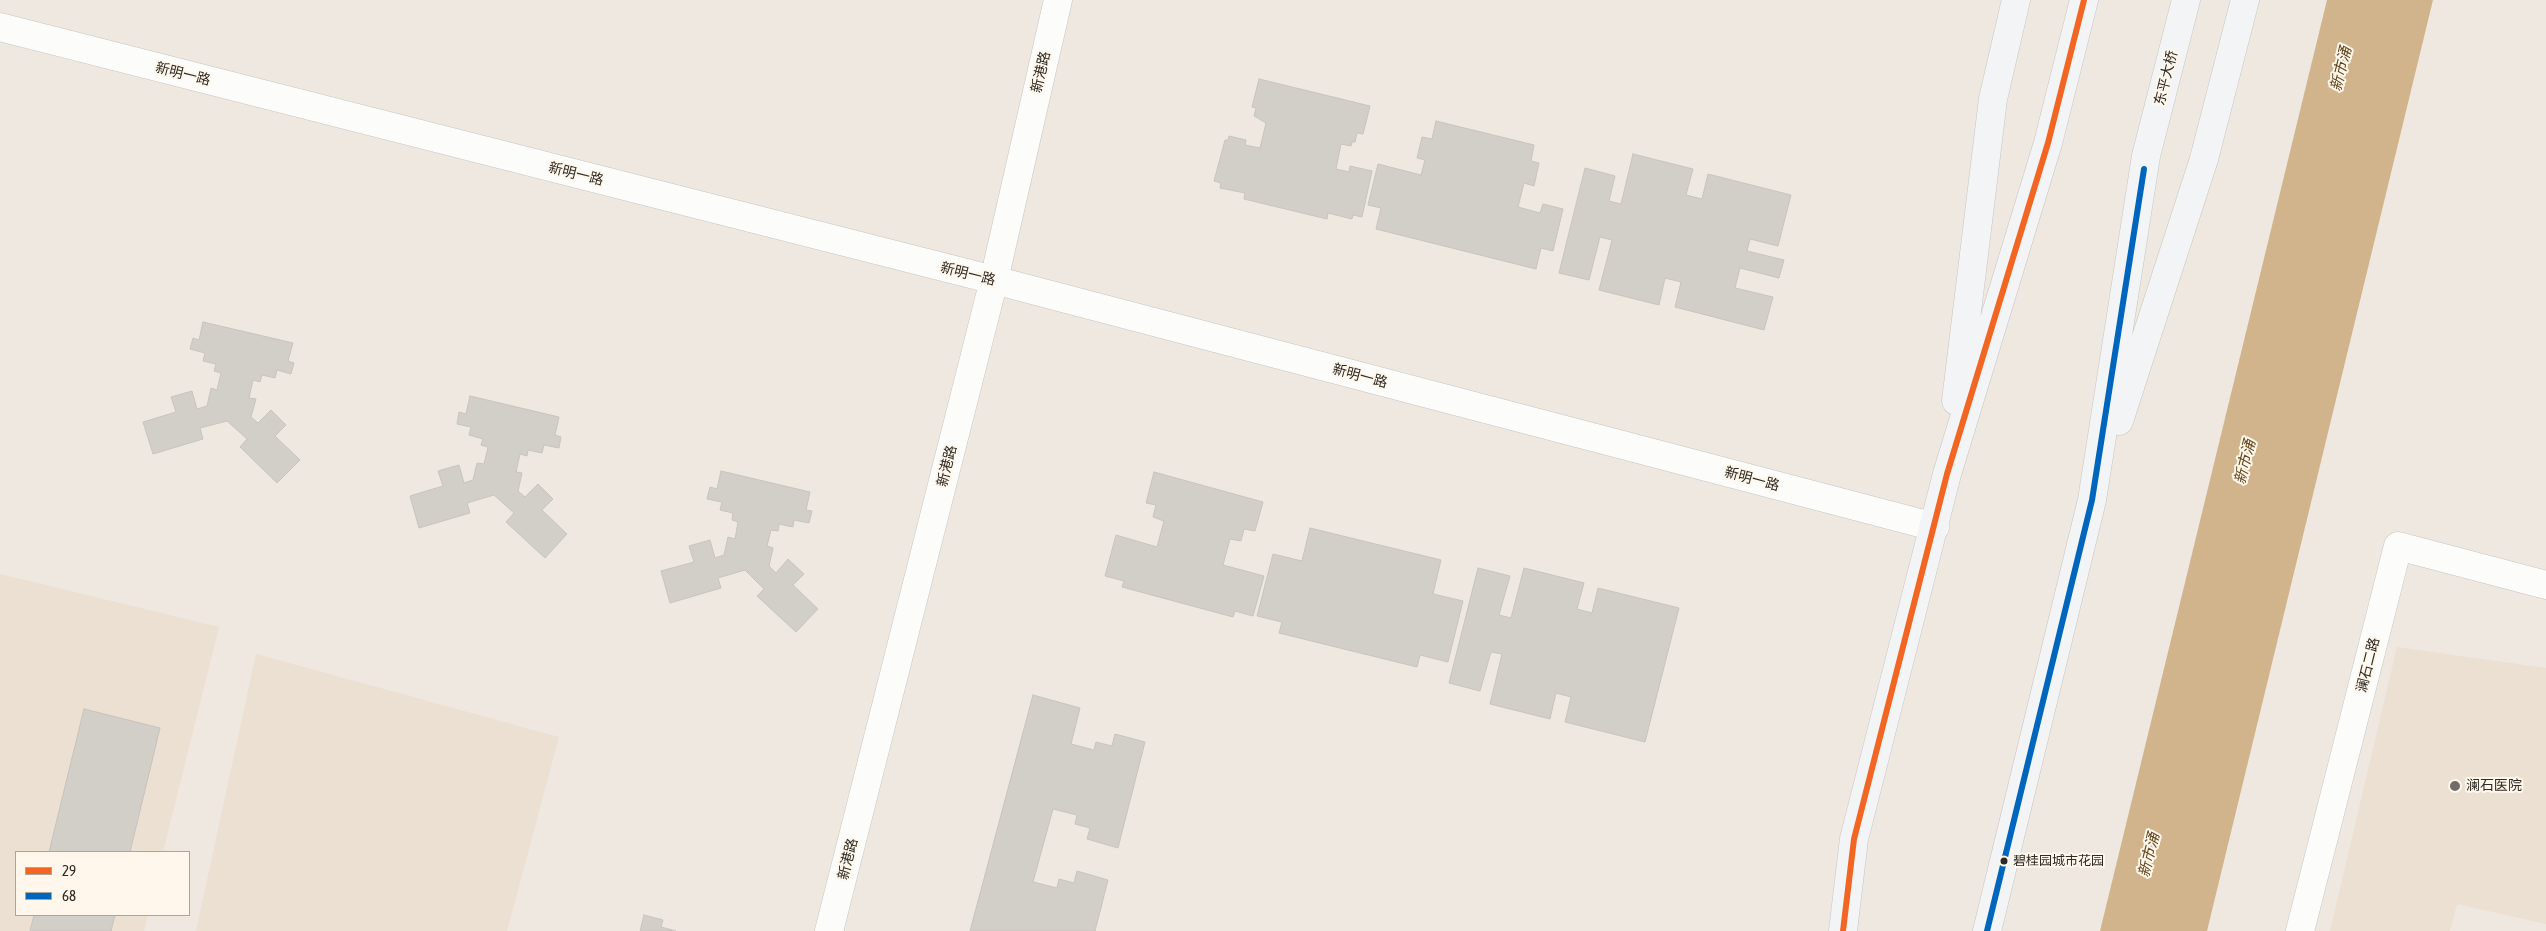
<!DOCTYPE html>
<meta charset="utf-8">
<style>
body{margin:0}
#map{position:relative;width:2546px;height:931px;overflow:hidden;background:#eee8e1;font-family:"Asap Condensed",sans-serif}
canvas{display:block}
.legend{position:absolute;left:15px;top:851px;width:175px;height:65px;box-sizing:border-box;background:#fff7ec;border:1px solid #aba59c;margin:0;padding:6px 9px;list-style:none;font-size:15px;color:#2d2924}
.legend li{display:flex;align-items:center;gap:10px;height:25px}
.legend b{width:25px;border:1px solid #aba59c}
</style>
<div id="map">
<canvas width="2546" height="931"></canvas>
<ul class="legend">
<li><b style="height:6px;background:#f26522"></b>29</li>
<li><b style="height:6px;background:#0065bd"></b>68</li>
</ul>
</div>
<script>
const c = document.querySelector('canvas').getContext('2d');
c.lineJoin = 'round';
function fillPath(path, color) {
  c.fillStyle = color;
  c.fill(path, 'evenodd');
}
function toPath(rows) {
  const path = new Path2D();
  for (const r of rows) {
    path.moveTo(r[0], r[1]);
    for (let i = 2; i < r.length; i += 2) path.lineTo(r[i], r[i + 1]);
  }
  return path;
}
function stroke(path, color, width, dash) {
  c.strokeStyle = color;
  c.lineWidth = width;
  c.lineCap = dash ? 'butt' : 'round';
  c.setLineDash(dash || []);
  c.stroke(path);
}
function write(font, color, halo, rows, align = 'center') {
  c.font = font + ' "Asap Condensed","Noto Sans SC",sans-serif';
  c.lineWidth = 4;
  c.setLineDash([]);
  c.textBaseline = 'middle';
  c.strokeStyle = halo;
  c.fillStyle = color;
  for (const [text, x, y, turn = 0] of rows) {
    c.save();
    c.translate(x, y);
    c.rotate((+turn || 0) * Math.PI / 180);
    c.textAlign = isNaN(turn) ? turn : align;
    if (halo) c.strokeText(text, 0, 0);
    c.fillText(text, 0, 0);
    c.restore();
  }
}
fillPath(toPath([
 [0,574,219,627,163,852,16,852,16,915,148,915,144,931,0,931],
 [2397,647,2546,668,2546,924,2457,904,2450,931,2330,931],
 [256,654,559,737,507,931,196,931]
]), '#ebe0d1');
fillPath(toPath([
 [2327,0,2433,0,2207,931,2100,931]
]), '#d1b48c');
const building = toPath([
 [1259,79,1370,106,1363,134,1357,133,1355,142,1352,142,1351,146,1341,144,1336,169,1349,172,1350,166,1372,171,1362,217,1353,215,1352,219,1328,213,1327,219,1244,199,1245,193,1220,188,1221,183,1214,181,1225,140,1228,140,1229,136,1246,140,1245,145,1260,148,1266,123,1254,116,1256,108,1252,107,1259,79],
 [1436,121,1534,145,1531,161,1539,163,1534,186,1524,183,1518,207,1540,213,1543,204,1563,209,1553,251,1541,248,1536,269,1376,229,1381,208,1368,205,1378,164,1421,175,1425,160,1417,158,1422,137,1432,139,1436,121],
 [1633,154,1693,169,1686,195,1702,199,1708,174,1791,195,1778,246,1750,239,1747,251,1784,260,1779,278,1740,268,1735,288,1773,297,1764,330,1675,307,1681,282,1665,278,1659,305,1599,290,1612,240,1600,237,1589,280,1559,273,1585,168,1615,176,1609,201,1621,204,1633,154],
 [203,322,293,343,288,361,294,363,291,374,277,370,275,378,262,375,260,382,253,380,249,398,256,399,251,417,258,423,271,410,286,425,275,436,300,460,277,483,240,447,247,439,227,421,200,428,203,439,153,454,143,422,176,412,171,397,192,391,197,409,207,406,211,388,217,390,221,373,214,371,216,364,203,361,205,353,190,349,193,338,199,340,203,322],
 [470,396,559,417,555,435,561,437,559,448,544,445,542,453,528,450,527,456,520,454,516,472,522,473,518,491,525,497,538,484,553,499,542,510,567,534,545,558,506,522,514,513,494,495,467,503,470,513,419,528,410,496,443,486,438,471,459,465,464,483,473,480,477,463,484,464,488,447,481,445,483,439,469,435,471,427,457,424,459,412,466,414,470,396],
 [721,471,810,492,806,510,812,511,809,523,794,520,793,527,779,524,778,531,771,530,767,546,773,548,769,566,776,573,788,559,804,574,793,585,818,609,796,632,757,596,764,589,745,570,718,578,721,588,670,603,661,571,694,562,689,546,710,540,715,558,724,555,728,537,735,539,738,522,732,520,733,513,720,510,722,502,707,499,710,487,717,489,721,471],
 [1154,472,1263,502,1255,531,1244,529,1241,541,1230,539,1223,565,1264,576,1253,616,1235,611,1233,617,1122,587,1124,581,1105,576,1116,535,1157,547,1164,521,1153,517,1156,505,1146,503,1154,472],
 [1310,528,1441,560,1433,594,1463,601,1448,662,1420,655,1417,667,1279,633,1282,622,1257,616,1273,554,1302,561,1310,528],
 [1478,568,1510,576,1499,615,1511,618,1524,568,1584,583,1577,609,1592,613,1598,588,1679,608,1645,742,1565,722,1571,697,1556,693,1550,719,1490,704,1502,654,1491,652,1480,691,1449,683,1478,568],
 [1033,695,1080,708,1071,744,1094,750,1096,742,1112,746,1115,734,1145,742,1118,848,1087,839,1090,828,1075,824,1077,815,1053,809,1033,882,1057,888,1059,879,1074,883,1077,871,1108,880,1095,931,970,931,1033,695],
 [84,709,160,728,130,852,49,852,84,709],
 [34,915,115,915,111,931,30,931,34,915],
 [644,915,663,920,661,927,676,931,640,931,644,915]
]);
fillPath(building, '#d2cec8');
stroke(building, '#c8c3bd', 1);
const minor = toPath([
 [2300,931,2398,546,2546,585]
]);
const tertiary = toPath([
 [0,27,994,280,1935,527],
 [829,931,994,280,1058,0]
]);
const secondary = toPath([
 [1956,401,1993,99,2016,0],
 [2119,421,2204,159,2245,0],
 [1843,931,1854,839,1947,474,2048,143,2084,0],
 [1987,931,2092,500,2146,156,2186,0]
]);
stroke(minor, '#c9c4bf', 29);
stroke(tertiary, '#c9c4bf', 29);
stroke(secondary, '#c9c4bf', 29);
stroke(minor, '#fcfcfa', 28);
stroke(tertiary, '#fcfcfa', 28);
stroke(secondary, '#f2f4f5', 28);
stroke(toPath([
 [1843,931,1854,839,1947,474,2048,143,2084,0]
]), '#f26522', 6);
stroke(toPath([
 [1987,931,2092,500,2144,169]
]), '#0065bd', 6);
for (const [x, y, r, color] of [
 [2455,786,6,"#716c66"],
 [2004,861,4.5,"#2d2924"]
]) {
  const dot = new Path2D();
  dot.arc(x, y, r, 0, 2 * Math.PI);
  c.fillStyle = color;
  c.fill(dot);
  stroke(dot, '#fff7ec', 2);
}
write('13px', '#2d2924', '#fff7ec', [
 ["碧桂园城市花园",2013,861]
], 'left');
write('14px', '#2d2924', '#fff7ec', [
 ["新港路",1041,72,-77],
 ["新明一路",183,74,14],
 ["东平大桥",2166,78,-76],
 ["新明一路",576,174,14],
 ["新明一路",968,274,14],
 ["新明一路",1360,376,15],
 ["新港路",947,466,-76],
 ["新明一路",1752,479,15],
 ["澜石二路",2368,665,-76],
 ["新港路",848,859,-76]
]);
write('14px', '#2d2924', '#fff7ec', [
 ["澜石医院",2466,786]
], 'left');
write('italic 15px', '#61451a', '#fff7ec', [
 ["新市涌",2341,69,-76],
 ["新市涌",2245,462,-76],
 ["新市涌",2149,855,-76]
]);
</script>
